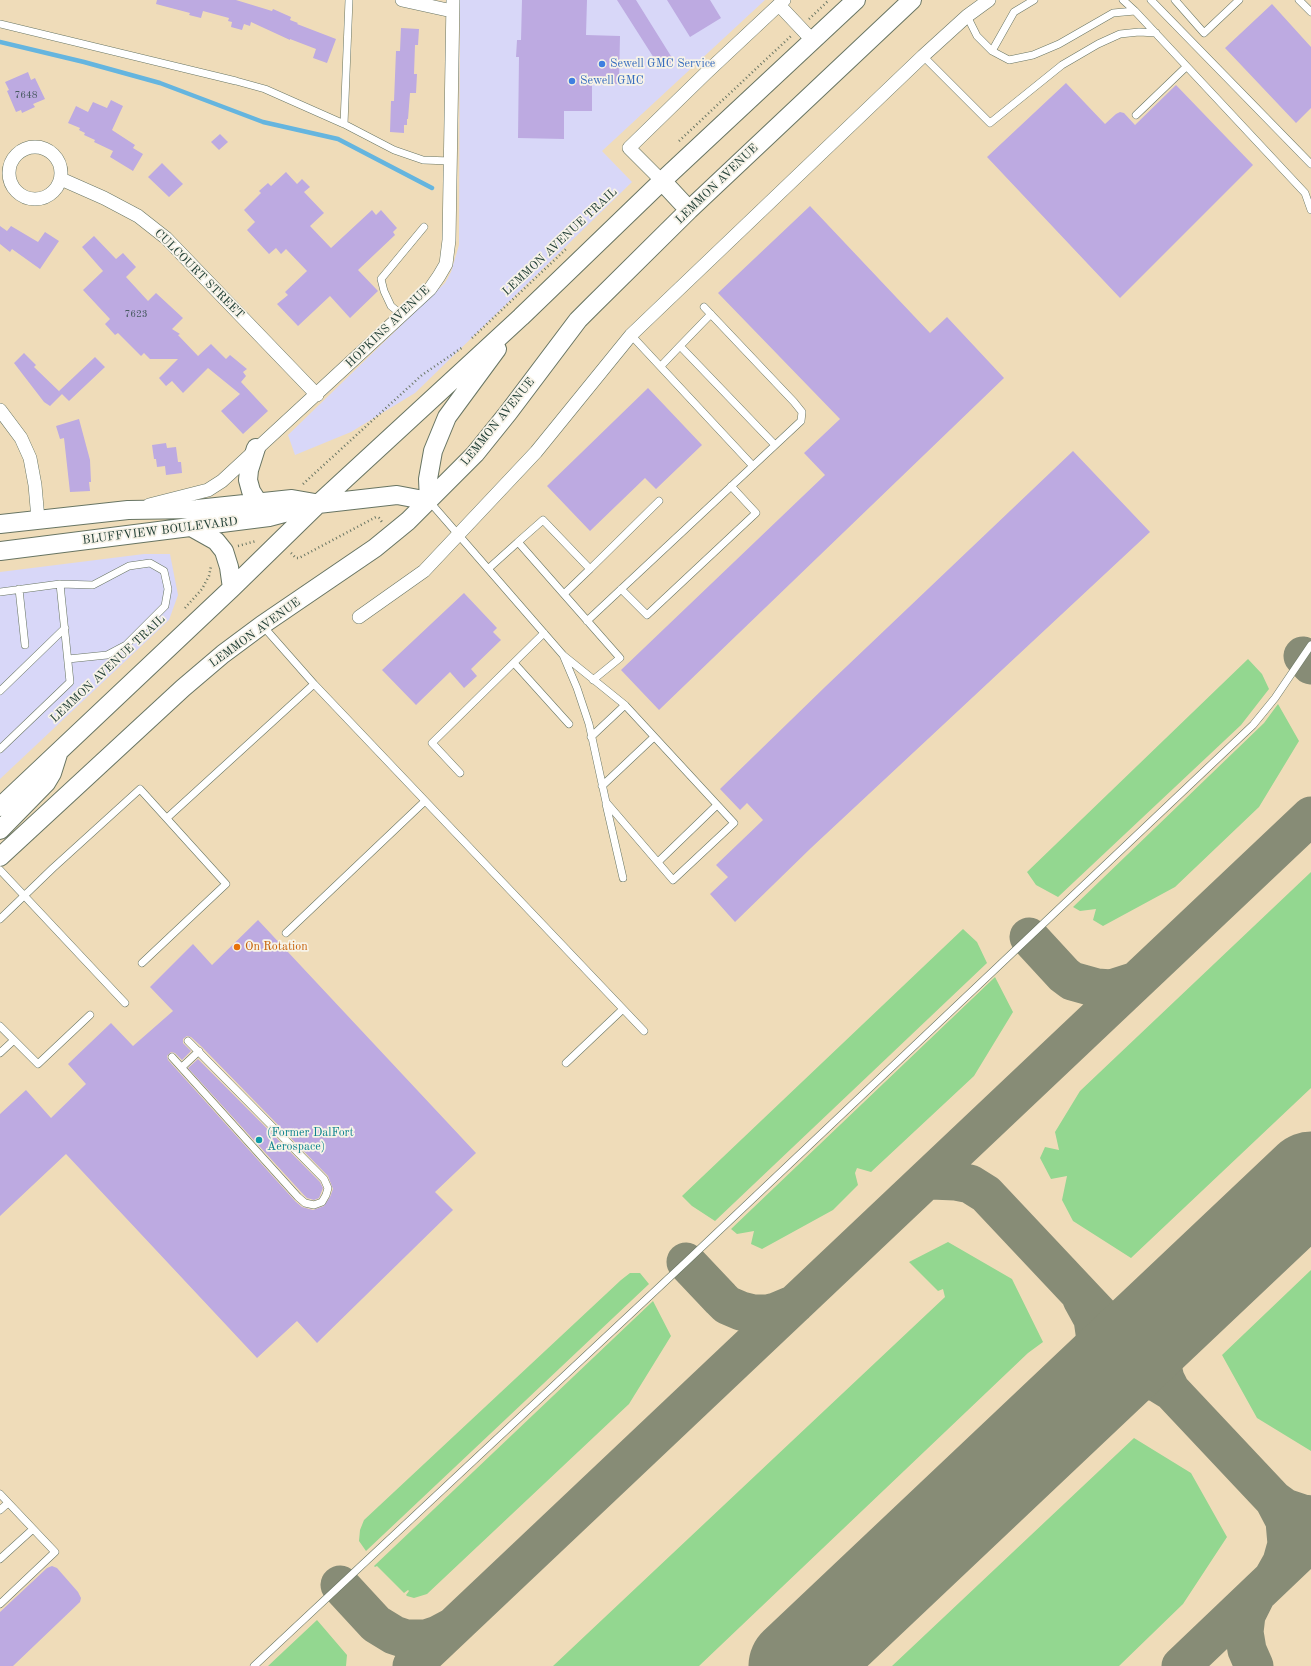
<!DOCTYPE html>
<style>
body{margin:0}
canvas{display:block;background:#efdcb9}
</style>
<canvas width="1311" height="1666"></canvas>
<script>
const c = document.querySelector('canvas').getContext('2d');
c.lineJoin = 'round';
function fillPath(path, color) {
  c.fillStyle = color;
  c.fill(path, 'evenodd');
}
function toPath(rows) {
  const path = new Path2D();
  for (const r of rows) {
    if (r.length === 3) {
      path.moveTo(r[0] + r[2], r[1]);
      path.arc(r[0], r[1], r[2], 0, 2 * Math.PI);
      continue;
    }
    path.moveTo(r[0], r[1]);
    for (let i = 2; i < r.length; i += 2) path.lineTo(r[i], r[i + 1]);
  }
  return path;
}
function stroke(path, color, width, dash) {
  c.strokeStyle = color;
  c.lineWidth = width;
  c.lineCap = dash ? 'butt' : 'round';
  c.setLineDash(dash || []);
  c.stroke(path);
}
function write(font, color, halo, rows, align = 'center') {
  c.font = font + ' "Old Standard TT",serif';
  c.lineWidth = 3.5;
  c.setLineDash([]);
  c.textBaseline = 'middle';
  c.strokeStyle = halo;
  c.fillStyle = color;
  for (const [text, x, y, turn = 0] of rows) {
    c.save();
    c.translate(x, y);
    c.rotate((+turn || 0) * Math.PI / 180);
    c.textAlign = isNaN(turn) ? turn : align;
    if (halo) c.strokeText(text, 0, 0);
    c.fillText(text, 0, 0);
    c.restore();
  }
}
fillPath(toPath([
 [460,0,765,0,602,151,632,182,415,393,351,432,295,455,288,435,445,283,451,272,459,245],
 [144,554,170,554,178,595,169,620,0,779,0,572]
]), '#d8d7f8');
fillPath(toPath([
 [1248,659,1262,674,1269,689,1241,725,1058,897,1036,885,1027,872],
 [1278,704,1299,741,1259,807,1175,887,1103,926,1093,920,1096,909,1080,911,1073,907,1264,723],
 [1311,872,1311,1088,1131,1258,1073,1221,1062,1200,1067,1176,1051,1179,1040,1158,1045,1147,1059,1150,1055,1132,1080,1091],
 [963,929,977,942,987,963,715,1221,692,1206,682,1196],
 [995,977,1013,1012,974,1076,871,1172,857,1168,855,1173,858,1185,833,1210,762,1249,751,1244,754,1231,737,1234,731,1229],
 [948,1242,1012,1279,1043,1342,1028,1353,699,1666,553,1666,945,1297,943,1289,938,1291,909,1262],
 [1311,1270,1311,1451,1257,1418,1222,1355],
 [630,1273,640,1273,649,1284,366,1551,359,1541,360,1530,364,1520,621,1280],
 [653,1301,671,1336,629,1404,427,1594,414,1598,407,1596,406,1595,409,1591,408,1590,404,1593,377,1566,375,1567,374,1566],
 [1134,1438,1191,1473,1227,1537,1183,1604,1119,1666,892,1666],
 [317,1620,347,1655,346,1666,268,1666]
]), '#93d790');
stroke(toPath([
 [0,42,84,62,160,83,263,122,338,139,432,188]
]), '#65b5df', 4.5);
stroke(toPath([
 [1303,656,1311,665],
 [1029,937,1064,975,1072,981,1097,988,1111,989,1136,981],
 [932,1180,955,1181,970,1184,986,1194,1274,1500],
 [686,1262,721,1299,727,1305,741,1311,753,1314,768,1314,776,1312,795,1304],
 [1069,1403,1086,1382,1092,1371,1096,1351,1096,1340,1093,1319,1082,1299],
 [1000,1479,1088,1395,1107,1382,1134,1377,1142,1378,1158,1383,1171,1391,1165,1379,1160,1358,1161,1338,1164,1327,1185,1303,1291,1204],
 [1273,1578,1282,1562,1287,1544,1285,1521,1274,1500,1285,1508,1303,1514,1311,1515],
 [340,1585,376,1624,394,1635,406,1639,426,1639,438,1635,453,1627],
 [412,1666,1311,816],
 [1181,1666,1311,1542],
 [1254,1666,1247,1650,1244,1632,1246,1615,1256,1595]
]), '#878c76', 39);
stroke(toPath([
 [797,1666,1311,1180]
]), '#878c76', 97);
fillPath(toPath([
 [157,0,236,0,272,11,273,9,291,17,290,20,298,23,297,24,336,39,327,63,313,58,316,49,290,39,290,40,251,22,250,26,244,24,242,30,231,27,232,22,228,21,229,18,203,11,201,18,189,15,190,13,156,4],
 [522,0,587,0,586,35,620,36,619,84,592,84,592,111,564,111,564,139,518,138,519,57,516,57,517,40,521,40],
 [617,0,636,0,674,61,661,69],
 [667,0,710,0,721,18,690,37],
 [1272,4,1311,47,1311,108,1296,123,1225,48],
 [401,28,419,29,418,45,415,45,414,74,417,74,416,93,410,93,408,119,407,119,407,125,404,125,404,133,390,132,391,101,394,101,396,51,400,51],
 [28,72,31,80,35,78,45,99,33,104,35,107,22,113,21,110,16,112,7,91,9,90,5,82],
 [1066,83,1105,124,1116,114,1120,112,1124,113,1135,125,1176,85,1253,165,1120,298,987,157],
 [111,100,123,106,112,130,135,145,133,148,143,154,133,171,110,157,113,151,94,142,95,140,84,135,85,133,79,130,80,128,68,123,76,106,88,112,93,102,107,108],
 [220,134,228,142,219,150,211,142],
 [162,163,183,184,169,197,148,177],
 [286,172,297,184,302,179,310,187,304,192,324,213,310,226,331,248,372,210,376,215,381,210,397,228,393,232,395,235,358,270,378,291,350,318,330,296,298,326,277,304,288,295,285,292,307,271,286,249,281,254,276,248,269,254,247,230,255,222,244,210,261,193,259,191,268,183,271,186],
 [810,206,930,333,947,317,1004,378,659,710,621,670,825,475,804,453,840,419,718,293],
 [0,226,7,231,11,226,38,242,45,232,59,241,40,269,12,249,10,252,0,244],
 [94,236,116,259,123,253,136,267,126,277,148,301,156,293,183,318,172,329,180,334,178,335,198,356,211,344,226,359,230,355,247,369,243,372,246,376,241,382,268,411,243,434,221,411,240,394,208,368,183,393,172,381,166,386,159,378,178,359,150,359,144,353,141,356,118,333,115,335,105,324,110,319,83,290,103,271,82,247],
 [24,353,36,365,34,367,62,394,50,406,44,402,14,363],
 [95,357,105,367,69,401,59,391],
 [648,388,702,445,656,489,645,478,590,531,547,486],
 [79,419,90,460,91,482,89,482,90,491,70,492,64,438,60,439,56,426],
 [166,443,167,448,176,447,178,462,181,462,182,473,166,475,165,466,157,467,156,459,154,459,152,445],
 [1073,451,1150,532,811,848,735,922,710,894,728,877,716,865,763,820,747,803,740,810,720,789,826,686],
 [464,593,497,628,493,632,501,640,471,669,477,676,464,688,450,672,416,705,382,670],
 [258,920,476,1153,435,1192,453,1210,317,1343,297,1321,257,1358,66,1154,0,1216,0,1114,26,1090,51,1118,86,1084,68,1064,111,1023,133,1046,173,1011,150,987,193,944,212,965],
 [187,1036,191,1037,202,1047,328,1176,333,1189,330,1197,324,1206,313,1210,302,1207,295,1201,168,1060,167,1056,171,1052,175,1053,182,1060,191,1051,183,1043,183,1039],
 [198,1059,320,1182,323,1188,319,1198,314,1200,307,1198,302,1193,188,1068],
 [52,1566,57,1568,78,1592,81,1598,80,1602,13,1666,0,1666,0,1612,47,1568]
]), '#bdaae1');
const lane = toPath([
 [1123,0,1135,11],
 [1151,0,1311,164],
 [1175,0,1204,33,1239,0],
 [1299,0,1311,12],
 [967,16,977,36,992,51,1009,60,1033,55,1059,44,1113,13,1135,11,1305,193,1311,210],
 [0,24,236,81,265,89,344,124,394,150,423,160,450,161],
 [992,51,1014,12,1034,0],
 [923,56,990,123,1062,65,1098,44,1120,34,1139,32,1156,33],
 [1136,115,1186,67],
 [344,124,349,0],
 [711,314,680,346,775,445],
 [402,315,391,306,384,291,381,279,424,227],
 [631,335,753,466],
 [661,366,680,346],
 [429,501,563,655,625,705,734,823,673,880,606,802,589,724,577,688,563,655],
 [518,542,543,520,590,569,564,594],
 [488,569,518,542,620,658,593,680],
 [590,569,659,501],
 [60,584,93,585,129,566,150,563,164,571,168,589,165,606,126,645,107,655,68,659],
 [19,589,25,645],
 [621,589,647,615,756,513,731,486],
 [0,592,60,584,70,682,0,749],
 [587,621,801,421,802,412,794,402,704,307],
 [514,663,569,724],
 [314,684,644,1031],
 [0,691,65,628],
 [591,737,625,705],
 [460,773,432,743,544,633],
 [602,786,654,737],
 [606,804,623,878],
 [167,818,314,684,262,625],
 [658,862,717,805],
 [0,870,125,1003],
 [0,919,53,868,140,789,226,884,142,963],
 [286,933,425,801],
 [0,1026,38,1064,90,1015],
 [0,1053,14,1040],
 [172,1057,298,1197,305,1203,314,1205,322,1202,326,1195,328,1188,324,1179,188,1041],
 [566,1063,623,1009],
 [182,1067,199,1051],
 [0,1494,55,1552,0,1604],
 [0,1510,8,1503],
 [0,1559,33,1529],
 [254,1666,686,1262,1253,725,1275,698,1311,645]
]);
const street = toPath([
 [402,0,452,11],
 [779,5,813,41],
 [35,173,26],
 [61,179,104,198,138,216,166,238,317,395],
 [662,181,629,148,706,73,784,0],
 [0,410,21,438,30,458,35,485,38,519],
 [149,505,208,490,222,481,430,289,439,276,446,264,449,240,453,0],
 [359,617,424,571,536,452,631,335,923,56,967,16,989,0]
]);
const secondary = toPath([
 [662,181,689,210],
 [256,448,249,470,248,480,251,491,258,502],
 [429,501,428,479,433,451,447,417,497,349],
 [0,524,128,510,197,509,292,499,315,503],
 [191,527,216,541,224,551,229,567,232,588],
 [0,551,269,517,318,504,397,495,429,501],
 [0,807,232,588,318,504,521,317,662,181,856,0],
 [0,830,46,783,52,773,58,754],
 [0,857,183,688,223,654,262,625,375,548,408,521,475,454,508,413,578,320,592,306,689,210,912,0]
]);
stroke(lane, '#687563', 8);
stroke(street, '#687563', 14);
stroke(secondary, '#687563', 20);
stroke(toPath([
 [809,19,829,0],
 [679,141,791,36],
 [472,338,566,249],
 [303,484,422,375,463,347],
 [238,546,256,541],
 [291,553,296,558,299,558,376,517,379,518,382,522],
 [185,608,202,589,209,576,211,566]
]), '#687563', 2.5, [1, 3]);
stroke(lane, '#fff', 7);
stroke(street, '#fff', 13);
stroke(secondary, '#fff', 18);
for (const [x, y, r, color] of [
 [602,64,4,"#3f7fe0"],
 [572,81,4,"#3f7fe0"],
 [237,947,4,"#e8710a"],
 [259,1140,4,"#0f9aa8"]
]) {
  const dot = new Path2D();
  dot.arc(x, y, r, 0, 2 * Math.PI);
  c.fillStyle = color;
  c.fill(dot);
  stroke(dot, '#f7f3e8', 1.5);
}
write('10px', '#46585f', null, [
 ["7648",26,95],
 ["7623",136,314]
]);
write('12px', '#366cbe', '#f7f3e8', [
 ["Sewell GMC Service",610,64],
 ["Sewell GMC",580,81]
], 'left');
write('12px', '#1f3d34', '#f7f3e8', [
 ["LEMMON AVENUE",717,184,-44],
 ["LEMMON AVENUE TRAIL",560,242,-43],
 ["CULCOURT STREET",199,274,45],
 ["HOPKINS AVENUE",388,327,-44],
 ["LEMMON AVENUE",498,422,-51],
 ["BLUFFVIEW BOULEVARD",160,531,-7],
 ["LEMMON AVENUE",255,633,-36],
 ["LEMMON AVENUE TRAIL",108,669,-43]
]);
write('12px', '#c56008', '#f7f3e8', [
 ["On Rotation",245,947]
], 'left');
write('12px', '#0d838f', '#f7f3e8', [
 ["(Former DalFort",267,1133],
 ["Aerospace)",267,1147]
], 'left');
</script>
